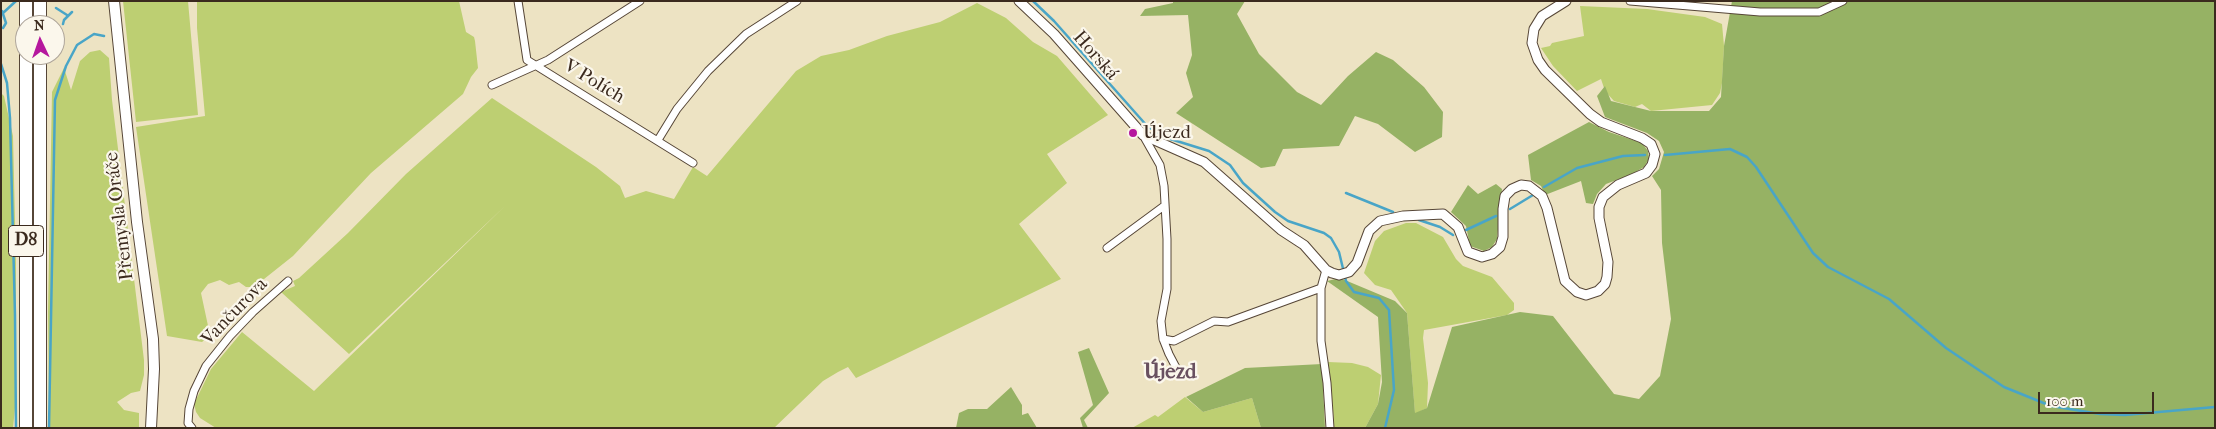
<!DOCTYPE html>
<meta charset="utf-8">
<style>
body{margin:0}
#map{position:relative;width:2216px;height:429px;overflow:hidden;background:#ede3c3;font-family:"IM FELL French Canon",serif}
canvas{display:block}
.frame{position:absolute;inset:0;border:2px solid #3b2a1e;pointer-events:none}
.north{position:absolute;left:15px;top:15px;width:50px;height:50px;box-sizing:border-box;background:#fbf7ec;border:1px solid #aea59a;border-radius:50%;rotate:357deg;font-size:14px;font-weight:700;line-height:20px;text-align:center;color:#3b2a1e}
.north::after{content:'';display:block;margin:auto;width:18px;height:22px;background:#b5179e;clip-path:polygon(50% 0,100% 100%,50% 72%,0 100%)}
.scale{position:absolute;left:2038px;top:392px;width:116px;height:22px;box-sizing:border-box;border:2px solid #3b2a1e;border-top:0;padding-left:6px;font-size:15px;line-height:18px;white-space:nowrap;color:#3b2a1e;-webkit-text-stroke:4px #fbf7ec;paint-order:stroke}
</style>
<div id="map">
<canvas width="2216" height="429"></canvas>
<div class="frame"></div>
<div class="north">N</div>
<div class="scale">100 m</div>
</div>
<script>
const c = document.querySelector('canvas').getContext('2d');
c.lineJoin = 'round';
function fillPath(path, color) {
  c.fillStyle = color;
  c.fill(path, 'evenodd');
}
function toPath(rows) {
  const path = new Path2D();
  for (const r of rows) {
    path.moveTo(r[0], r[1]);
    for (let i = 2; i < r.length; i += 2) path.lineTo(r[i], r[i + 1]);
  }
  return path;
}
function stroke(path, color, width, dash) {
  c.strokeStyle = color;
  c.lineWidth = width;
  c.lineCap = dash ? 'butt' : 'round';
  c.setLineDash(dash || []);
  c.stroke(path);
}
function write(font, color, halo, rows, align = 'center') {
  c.font = font + ' "IM FELL French Canon",serif';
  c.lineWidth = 4.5;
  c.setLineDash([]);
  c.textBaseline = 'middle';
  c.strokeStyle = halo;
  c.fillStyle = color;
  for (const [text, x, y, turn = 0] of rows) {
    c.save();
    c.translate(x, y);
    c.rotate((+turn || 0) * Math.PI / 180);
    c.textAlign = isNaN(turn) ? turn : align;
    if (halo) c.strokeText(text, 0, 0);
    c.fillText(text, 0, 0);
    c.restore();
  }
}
fillPath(toPath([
 [123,1,188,1,198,115,136,122],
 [197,1,459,1,466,32,474,37,475,41,478,68,471,77,463,94,371,173,293,256,254,287,246,287,239,282,229,285,220,280,208,284,201,293,210,335,202,342,167,336,136,127,205,116,197,28],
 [977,3,1006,18,1033,42,1057,56,1108,115,1047,154,1067,183,1019,224,1061,279,856,378,848,367,838,372,823,381,774,428,216,428,200,418,196,412,194,404,211,369,242,332,314,391,506,205,349,354,281,292,295,286,293,281,299,278,348,233,406,174,492,98,596,167,620,186,625,198,646,191,674,199,693,167,707,176,796,71,821,56,849,50,887,36,940,22],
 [1580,6,1647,9,1705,17,1722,24,1724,46,1722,83,1720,93,1712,105,1651,111,1642,104,1635,107,1614,101,1605,91,1601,79,1577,91,1553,66,1541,48,1550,46,1552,43,1584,36],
 [100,50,109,58,112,100,144,360,144,375,140,391,131,393,117,402,124,410,139,413,139,427,49,428,48,312,52,92,64,68,71,90,80,61,90,52],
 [1,93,4,96,13,136,16,264,16,398,13,428,1,428],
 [1406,223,1416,223,1443,237,1456,259,1463,266,1492,277,1514,303,1514,310,1507,315,1424,330,1423,338,1428,383,1427,408,1415,414,1407,313,1391,290,1375,285,1364,273,1375,241,1384,231],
 [1328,362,1352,363,1368,367,1381,375,1378,404,1365,428,1333,428,1334,420],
 [1185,397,1203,412,1252,398,1261,428,1132,428,1155,415,1158,417]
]), '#bdcf72');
fillPath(toPath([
 [1173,1,1245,1,1237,14,1259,54,1297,92,1321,105,1348,76,1376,52,1393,60,1424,87,1443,112,1442,137,1415,152,1378,124,1355,116,1339,146,1283,149,1275,166,1261,168,1176,113,1193,97,1186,73,1192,55,1188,15,1140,16,1145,9,1173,3],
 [1732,1,2215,1,2215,428,1365,428,1378,404,1382,382,1378,317,1327,281,1340,278,1395,301,1407,313,1415,413,1427,408,1452,327,1520,312,1553,316,1614,394,1639,399,1660,376,1671,319,1662,243,1661,190,1652,176,1659,169,1664,152,1659,141,1647,133,1605,117,1597,96,1605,86,1611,101,1651,111,1709,111,1721,97,1724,46],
 [1589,122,1609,132,1642,143,1648,151,1649,159,1644,167,1632,174,1606,184,1597,194,1593,204,1586,203,1581,181,1545,195,1541,186,1531,180,1528,155],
 [1496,184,1502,189,1497,239,1492,247,1484,251,1470,246,1466,226,1451,212,1468,185,1478,194],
 [1089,348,1109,393,1084,420,1088,428,1083,428,1080,418,1093,405,1078,352],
 [1322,364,1325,428,1261,428,1252,398,1203,412,1186,397,1245,368],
 [1011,387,1022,405,1022,415,1028,413,1037,428,956,428,959,413,968,409,987,409]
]), '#96b264');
stroke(toPath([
 [1033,1,1054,21,1148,127,1167,138,1209,151,1230,165,1243,183,1275,212,1288,221,1324,233,1331,238,1339,252,1346,281,1354,292,1379,298,1389,310,1394,390,1385,428],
 [56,8,67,15],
 [2,11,6,23,3,28],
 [3,13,16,1],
 [63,24,64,20,72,12],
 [1,64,7,83,10,118,15,315,16,428],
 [1665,155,1730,149,1747,157,1756,167,1813,253,1828,267,1889,299,1946,348,2004,387,2051,406,2100,414,2125,415,2215,407],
 [1544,187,1577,168,1623,156,1645,155],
 [1346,193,1393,212],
 [1510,209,1533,195],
 [1419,220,1440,227,1453,235],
 [1466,230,1496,216],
 [49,428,55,100,66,66,77,45,94,34,104,36]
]), '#49a5c7', 2.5);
const minor = toPath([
 [518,1,527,60,693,163],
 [1630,1,1760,12,1819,12,1843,1],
 [492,85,548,60,640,1],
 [1143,135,1160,165,1164,186,1167,239,1167,289,1161,321,1163,339,1169,354,1180,375],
 [658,140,677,109,708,71,746,34,797,1],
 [1107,248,1164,206],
 [1326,270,1321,288,1321,341,1327,383,1330,428],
 [1163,339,1174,341,1214,321,1228,322,1321,288],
 [192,428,188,423,189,409,194,391,206,366,230,336,253,312,288,281]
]);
const tertiary = toPath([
 [1019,1,1054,34,1143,135,1204,162,1281,230,1304,245,1326,270,1332,273,1339,275,1349,272,1357,263,1369,231,1380,221,1403,216,1443,214,1458,227,1468,252,1482,257,1492,254,1500,247,1503,237,1503,209,1505,196,1512,189,1521,185,1529,186,1542,196,1547,208,1565,281,1577,292,1586,295,1598,291,1605,284,1607,277,1608,262,1599,218,1599,207,1603,197,1618,185,1646,173,1652,165,1655,154,1651,144,1642,138,1601,122,1590,114,1545,70,1538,60,1532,43,1534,29,1542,16,1566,1]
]);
const secondary = toPath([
 [114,1,137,222,153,339,154,369,151,428]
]);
const motorway = toPath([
 [26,1,26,25],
 [40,1,40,25],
 [26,55,26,428],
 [40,55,40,428]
]);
stroke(minor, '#564637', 9);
stroke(tertiary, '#564637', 11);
stroke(secondary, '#564637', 12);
stroke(motorway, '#564637', 14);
stroke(minor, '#fff', 7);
stroke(tertiary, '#fff', 9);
stroke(secondary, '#fff', 10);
stroke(motorway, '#fff', 12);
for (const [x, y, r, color] of [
 [1133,133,5,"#b5179e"]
]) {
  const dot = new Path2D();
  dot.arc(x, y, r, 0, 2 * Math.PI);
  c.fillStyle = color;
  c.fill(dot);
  stroke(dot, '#fbf7ec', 2);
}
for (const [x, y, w] of [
 [26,241,35]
]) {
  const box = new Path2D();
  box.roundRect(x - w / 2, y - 15.5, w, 31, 4);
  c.fillStyle = '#fbf7ec';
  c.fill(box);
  stroke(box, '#3b2a1e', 1);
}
write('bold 18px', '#3b2a1e', null, [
 ["D8",26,241]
]);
write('19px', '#3b2a1e', '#fbf7ec', [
 ["Horská",1095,56,49],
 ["V Polích",594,82,31],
 ["Přemysla Oráče",120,216,-97],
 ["Vančurova",235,312,-46]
]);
write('19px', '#3b2a1e', '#fbf7ec', [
 ["Újezd",1143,133]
], 'left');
write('bold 21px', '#695060', '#fbf7ec', [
 ["Újezd",1170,373]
]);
</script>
